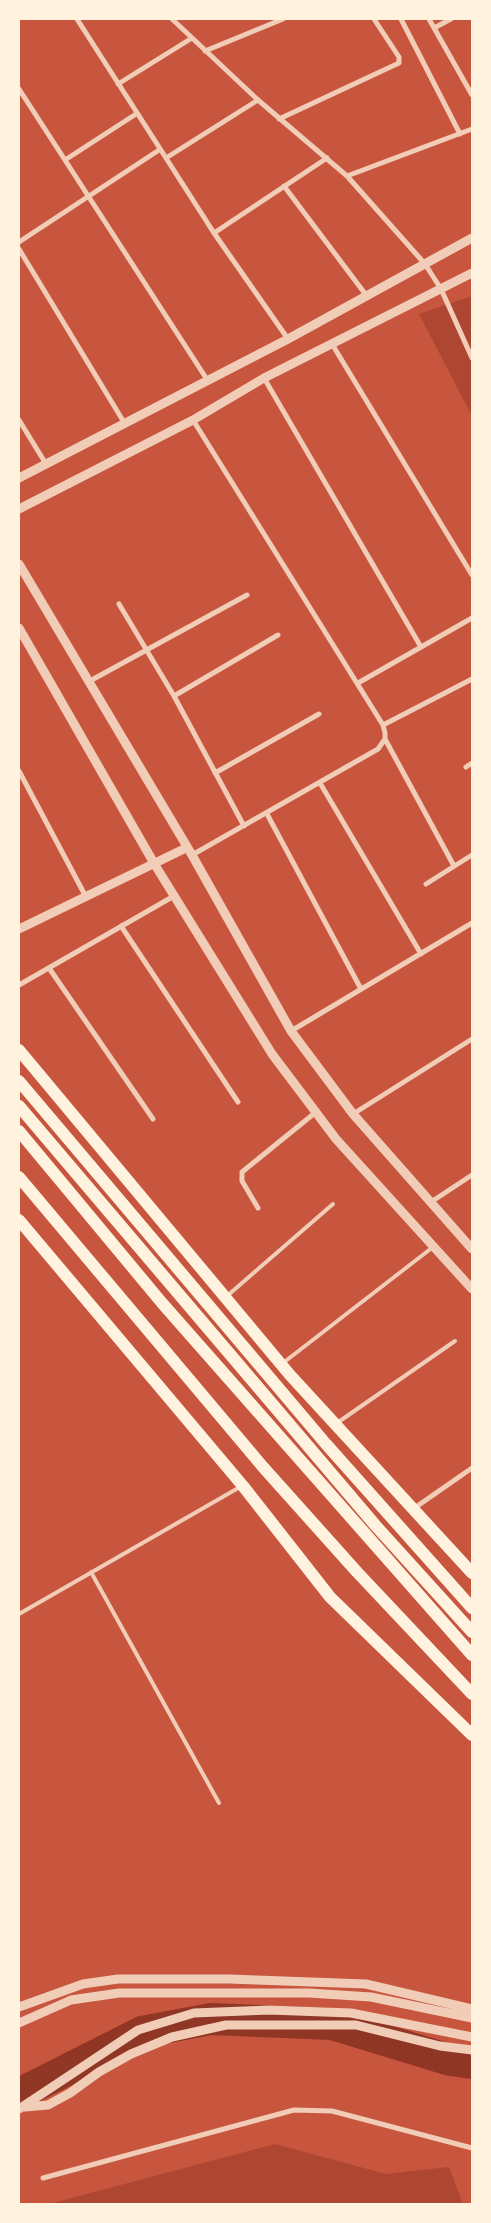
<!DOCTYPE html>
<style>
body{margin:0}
#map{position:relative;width:491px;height:2223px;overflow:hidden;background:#c8553d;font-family:"PT Sans Narrow",sans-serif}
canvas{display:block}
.frame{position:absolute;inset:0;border:20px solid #fff3e0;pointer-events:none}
</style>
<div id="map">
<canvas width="491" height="2223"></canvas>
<div class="frame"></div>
</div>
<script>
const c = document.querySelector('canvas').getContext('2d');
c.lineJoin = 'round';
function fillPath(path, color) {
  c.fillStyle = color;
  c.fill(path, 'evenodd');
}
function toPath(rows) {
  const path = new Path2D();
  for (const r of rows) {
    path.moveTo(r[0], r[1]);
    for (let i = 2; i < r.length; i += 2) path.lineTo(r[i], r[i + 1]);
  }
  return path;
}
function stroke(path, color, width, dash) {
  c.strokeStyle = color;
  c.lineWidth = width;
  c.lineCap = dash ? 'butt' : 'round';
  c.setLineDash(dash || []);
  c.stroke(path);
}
fillPath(toPath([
 [472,296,472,416,419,314],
 [275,2144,386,2174,449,2167,463,2204,49,2204]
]), '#ae4732');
stroke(toPath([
 [19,2094,142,2032,211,2019,332,2024,450,2060,472,2063]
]), '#8f3625', 32);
stroke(toPath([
 [227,1296,333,1204],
 [283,1363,433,1247],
 [337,1423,455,1341],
 [91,1572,219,1803],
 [19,1614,240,1487]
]), '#f1ccb7', 4);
stroke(toPath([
 [77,19,214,233,288,339],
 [172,19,258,100,347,176,425,264,441,289,472,358],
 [401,19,460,134],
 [429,19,472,95],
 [434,28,451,19],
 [205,51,283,19],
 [118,84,192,38],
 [19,89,208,381],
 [279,119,399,63,399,57,374,19],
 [166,158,258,100],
 [65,160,136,114],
 [347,176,472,129],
 [284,186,366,295],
 [214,233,327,158],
 [19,242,159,150],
 [19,249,125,424],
 [332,344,472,575],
 [264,378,421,647],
 [19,420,46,464],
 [119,604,174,696,244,826],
 [88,682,247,595],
 [358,683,472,618],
 [174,696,278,635],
 [383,725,472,679],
 [385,739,454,866],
 [466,767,472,763],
 [19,771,86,897],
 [215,773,319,714],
 [320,783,421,954],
 [267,814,361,989],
 [192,855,378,749,385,739,385,733,383,725,193,420],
 [426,884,472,855],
 [121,926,238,1102],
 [49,968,153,1119],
 [19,985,174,896],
 [291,1031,472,923],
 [353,1114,472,1039],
 [431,1202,472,1175],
 [258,1208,242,1181,242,1172,316,1112],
 [413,1509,472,1468],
 [43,2178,294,2110,332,2111,472,2148]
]), '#f1ccb7', 5);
stroke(toPath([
 [19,478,288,339,472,238],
 [19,509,193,420,264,378,472,273],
 [19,564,192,855,291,1031,353,1114,472,1249],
 [19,628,155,865,272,1054,336,1139,472,1289],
 [19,929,186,848],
 [19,2007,83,1984,118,1979,229,1979,366,1984,472,2009],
 [19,2023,71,2000,119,1993,309,1993,371,1997,472,2018],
 [25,2107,48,2105,70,2093,99,2072,131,2054,172,2037,226,2025,356,2025,440,2046,472,2050],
 [19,2109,138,2030,194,2013,269,2010,351,2013,472,2037]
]), '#f1ccb7', 9);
stroke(toPath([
 [19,1050,290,1375,472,1573],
 [19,1081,326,1444,472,1608],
 [19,1106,376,1526,472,1632],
 [19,1131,162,1303,472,1655],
 [19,1177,263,1467,357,1572,472,1694],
 [19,1220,243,1486,330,1597,472,1735]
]), '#fff3e0', 12);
</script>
